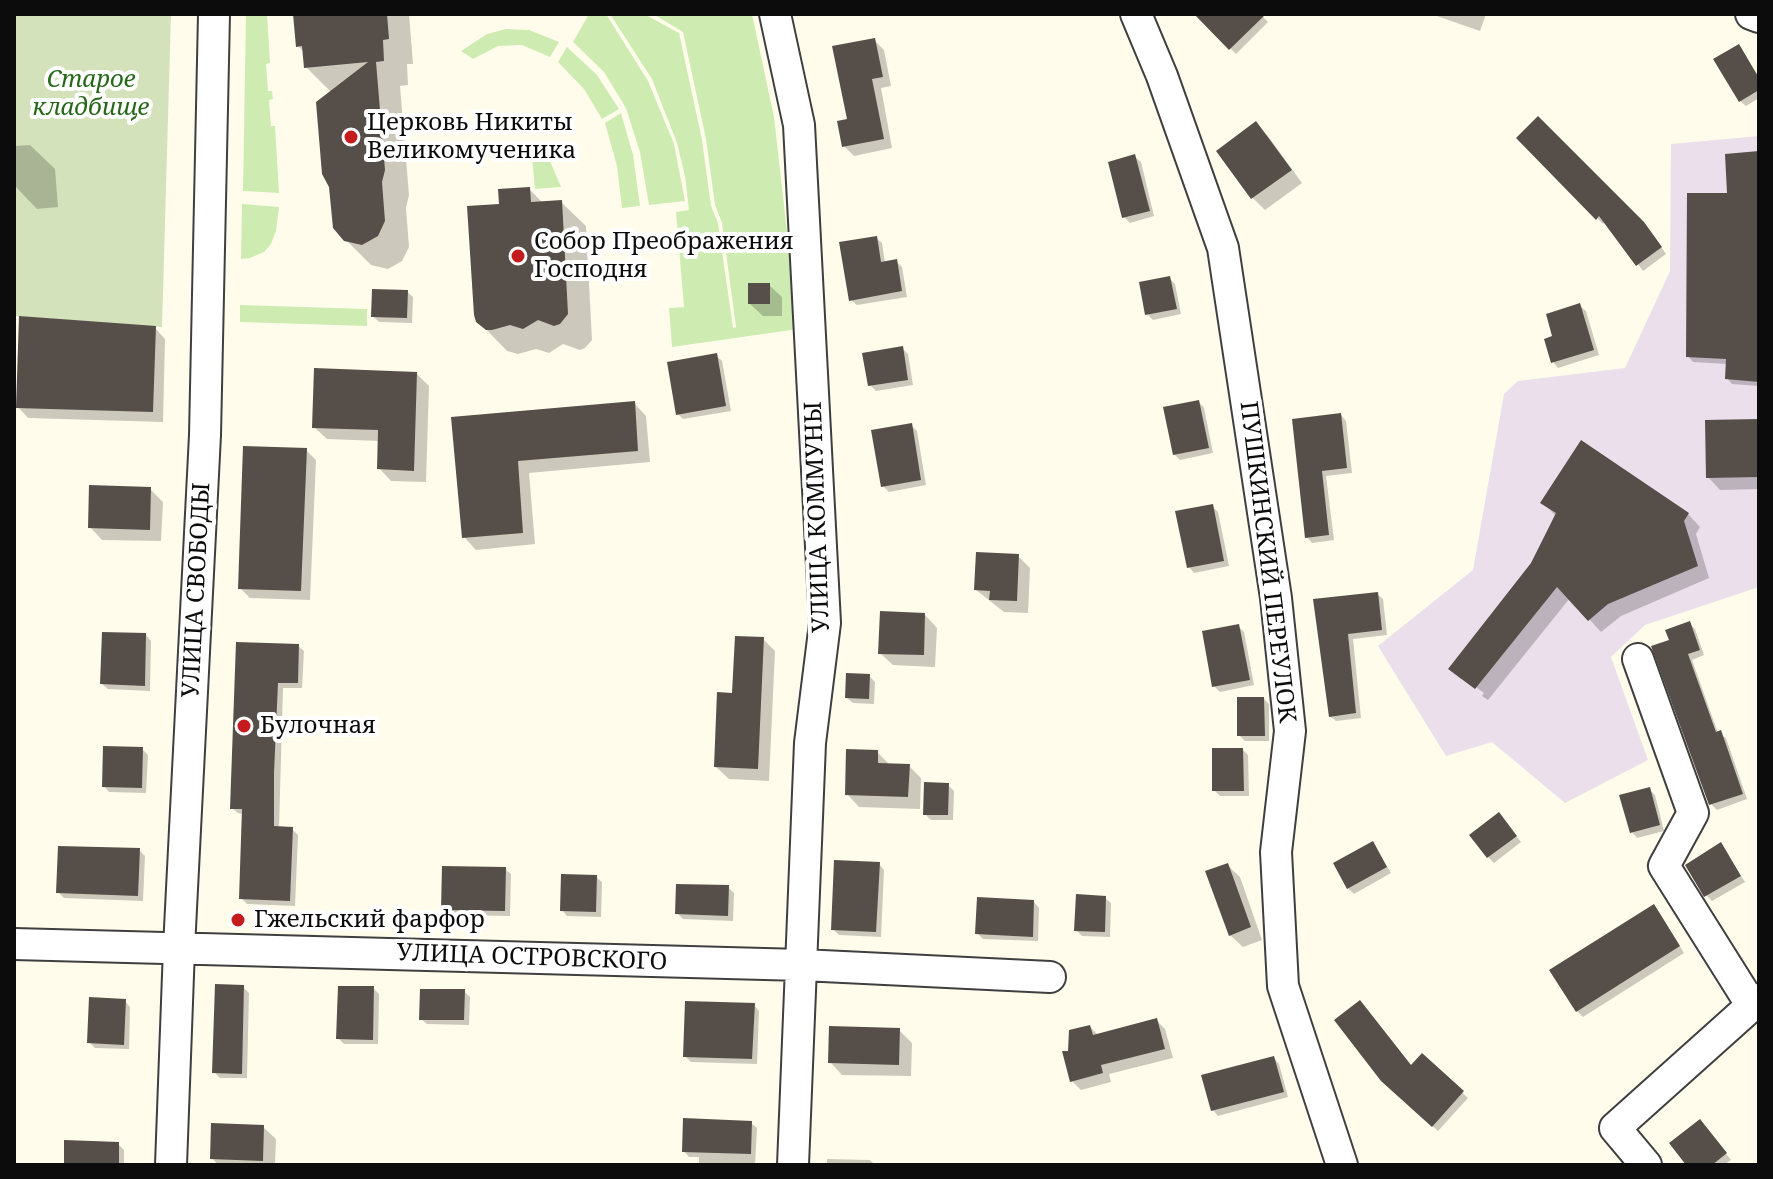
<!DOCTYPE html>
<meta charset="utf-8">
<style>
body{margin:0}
#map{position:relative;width:1773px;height:1179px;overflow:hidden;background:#fffceb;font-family:"Noto Serif",serif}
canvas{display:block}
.frame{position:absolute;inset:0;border:16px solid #0c0c0c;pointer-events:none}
</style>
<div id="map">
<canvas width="1773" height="1179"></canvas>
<div class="frame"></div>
</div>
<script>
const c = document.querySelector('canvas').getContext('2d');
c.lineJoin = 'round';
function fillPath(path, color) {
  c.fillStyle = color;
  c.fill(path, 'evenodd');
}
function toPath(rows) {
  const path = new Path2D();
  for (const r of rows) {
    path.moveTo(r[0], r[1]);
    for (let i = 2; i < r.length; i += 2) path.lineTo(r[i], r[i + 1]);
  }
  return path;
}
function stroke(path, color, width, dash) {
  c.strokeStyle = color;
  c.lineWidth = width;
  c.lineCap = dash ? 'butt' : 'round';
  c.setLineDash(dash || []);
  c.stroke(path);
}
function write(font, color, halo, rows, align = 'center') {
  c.font = font + ' "Noto Serif",serif';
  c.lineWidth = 8;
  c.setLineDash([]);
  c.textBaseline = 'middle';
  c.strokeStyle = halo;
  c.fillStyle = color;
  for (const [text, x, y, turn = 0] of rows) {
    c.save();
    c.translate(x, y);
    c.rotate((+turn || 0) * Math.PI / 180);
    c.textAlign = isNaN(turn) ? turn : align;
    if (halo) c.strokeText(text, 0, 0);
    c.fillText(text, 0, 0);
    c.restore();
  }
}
fillPath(toPath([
 [1759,136,1759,587,1645,625,1611,657,1648,760,1565,803,1492,742,1446,756,1378,646,1473,570,1504,394,1518,381,1625,368,1670,271,1671,144]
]), '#ebdfec');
fillPath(toPath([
 [246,14,267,14,270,63,266,64,268,91,272,91,273,99,269,100,271,126,275,126,279,193,243,191],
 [589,14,606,14,648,81,674,144,685,201,649,205,640,152,626,108,604,72,573,42],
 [610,14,644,14,679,33,702,140,711,206,718,223,733,328,736,327,722,223,715,205,706,139,683,32,653,14,752,14,774,117,798,329,672,347,669,308,684,307,676,212,689,210,685,176,677,143,652,79],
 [506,29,529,30,559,42,550,57,522,45,498,46,473,59,461,51,487,34],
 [567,47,597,75,619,109,602,119,584,89,558,62],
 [621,113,633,155,640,206,622,208,617,166,605,123],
 [531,147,550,161,561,187,535,189],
 [242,204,279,207,276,231,271,244,264,252,250,258,241,259],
 [240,305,367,309,367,326,240,322]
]), '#ceecb2');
fillPath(toPath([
 [14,14,171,14,162,327,14,316]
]), '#d4e2bb');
fillPath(toPath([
 [295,14,409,14,413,64,407,64,408,85,400,86,409,195,406,208,409,247,402,261,388,269,371,265,345,239,332,93,306,67,305,53,298,46],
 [1204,14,1260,14,1268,22,1236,54,1200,17],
 [1431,14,1486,14,1480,31],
 [874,40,884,50,891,86,881,88,892,148,854,156,844,146],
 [1738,46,1759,77,1759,98,1746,106,1740,101],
 [1256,124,1268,136,1302,183,1265,210,1253,198,1219,151],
 [1519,138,1649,230,1666,254,1643,271,1605,221,1603,224],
 [30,145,55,169,58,207,37,209,14,185,14,146],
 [1135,157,1141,162,1154,216,1130,223,1124,217],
 [529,189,543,203,561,202,586,226,592,340,585,348,580,350,563,344,549,353,536,349,518,354,507,351,478,321,501,206],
 [1759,225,1759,386,1732,384,1727,378,1727,364,1693,362,1688,356],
 [876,238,882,243,885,263,896,261,902,267,907,297,857,305,851,300],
 [1169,278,1175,284,1181,314,1153,320,1147,314],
 [769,285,782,297,782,316,763,316,750,304],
 [407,292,413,297,412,323,379,322,373,316],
 [1580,306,1586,311,1599,355,1558,368,1553,362,1555,337],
 [155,328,165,339,163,422,28,418,18,407],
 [902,348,908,354,913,385,876,391,870,385],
 [716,355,722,361,731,411,683,419,678,414],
 [416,373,429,386,426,482,391,481,379,468,380,441,327,439,314,427],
 [1199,402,1204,408,1213,453,1180,460,1174,454],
 [634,403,646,416,650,462,529,473,535,544,476,550,464,537,454,419],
 [1341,415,1346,421,1352,473,1326,476,1334,540,1312,543,1307,537,1294,421],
 [1759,421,1759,489,1720,490,1708,477],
 [911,425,917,431,926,485,889,492,883,486],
 [306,450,316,460,310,600,250,598,240,588],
 [150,489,163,502,161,541,102,540,90,527],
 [1543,503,1688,514,1700,527,1696,534,1709,578,1621,616,1601,632,1570,598,1488,700,1482,696,1484,693,1461,676,1461,679,1450,669,1533,564,1555,515],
 [1212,506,1218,512,1229,566,1194,573,1189,567],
 [1018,556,1030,568,1028,613,1004,612,976,590],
 [1377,594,1383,599,1387,635,1353,639,1361,718,1336,721,1330,716,1315,601],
 [925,615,937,628,935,667,893,665,880,653],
 [1689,623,1695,629,1704,655,1692,660,1718,733,1726,738,1747,799,1717,810,1711,804,1672,641],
 [1238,626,1244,632,1254,685,1220,692,1214,686],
 [146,635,151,641,150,691,108,689,102,684],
 [763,639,775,651,769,781,729,779,716,767,734,695],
 [238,644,298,646,304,651,302,688,283,688,279,829,292,829,298,835,295,906,247,904,241,898,244,814,238,813,232,808],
 [869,676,875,682,874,704,853,703,847,698],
 [1264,699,1269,704,1269,741,1245,741,1239,735],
 [142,749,148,755,146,793,109,792,104,786],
 [1243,750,1248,755,1249,796,1220,796,1214,790],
 [877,752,890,765,909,766,921,778,920,809,859,807,847,794],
 [948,785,954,791,953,820,931,820,925,814],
 [1649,789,1655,795,1664,831,1637,838,1632,832],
 [1504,821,1521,842,1494,863,1488,857],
 [1373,843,1391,873,1354,894,1348,888],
 [1721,845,1745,882,1712,901,1706,895],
 [139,850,145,856,143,901,64,898,58,892],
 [879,864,884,870,881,937,839,935,833,929],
 [1227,865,1240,877,1262,940,1243,947,1230,935],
 [505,869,511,874,510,916,449,915,443,909],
 [596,877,602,882,601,917,567,916,562,910],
 [728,887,734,893,733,921,683,919,677,913],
 [1105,898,1111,903,1110,937,1082,936,1076,930],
 [1034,902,1039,908,1038,941,983,939,977,933],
 [1659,912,1684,953,1583,1017,1577,1011],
 [243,987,249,993,247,1078,220,1078,214,1072],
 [373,988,379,994,378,1044,344,1044,338,1038],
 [464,991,470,997,469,1025,427,1024,421,1019],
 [125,1001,130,1007,129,1049,95,1048,89,1042],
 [754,1005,759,1011,757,1064,691,1062,685,1056],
 [1156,1020,1165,1029,1173,1058,1109,1074,1111,1082,1081,1090,1072,1081,1069,1053,1090,1027,1098,1035],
 [899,1030,912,1043,911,1076,842,1075,830,1062],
 [1422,1055,1468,1098,1438,1131,1382,1079,1411,1068],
 [1274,1058,1279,1064,1288,1097,1218,1116,1213,1110],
 [751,1123,757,1128,755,1165,699,1165,699,1157,689,1157,684,1151],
 [263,1127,276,1139,275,1165,218,1165,212,1158],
 [1705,1127,1731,1160,1724,1165,1689,1165],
 [118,1144,124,1150,124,1165,66,1165],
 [827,1159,870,1160,875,1165,827,1165]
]), '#0003');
fillPath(toPath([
 [293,14,387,14,389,39,383,40,384,61,376,62,385,170,382,182,385,221,378,236,362,245,344,241,333,228,329,187,322,174,316,102,368,62,304,68,302,46,296,47],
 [1194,14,1266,14,1229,50],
 [875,38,883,77,872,79,884,139,842,147,837,121,847,119,832,46],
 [1739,44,1759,78,1759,90,1739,102,1713,59],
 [1538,116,1644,222,1662,247,1636,266,1599,216,1596,220,1516,138],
 [1256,121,1292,170,1251,199,1216,151],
 [1759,151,1759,382,1725,379,1726,359,1686,357,1687,193,1727,193,1725,154],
 [1135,154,1150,211,1122,218,1108,162],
 [530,187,531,202,562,200,568,314,560,324,554,326,538,320,523,329,510,325,492,330,486,330,476,322,474,315,467,206,499,204,498,189],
 [877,236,881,262,897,259,902,291,849,301,839,242],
 [1170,276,1177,309,1145,315,1139,282],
 [748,283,770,283,770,304,748,304],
 [372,289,408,290,407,318,371,317],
 [1580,303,1594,350,1551,363,1544,339,1552,336,1546,314],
 [19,316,156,326,153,412,16,408],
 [903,346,908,380,868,386,862,353],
 [717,353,726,406,676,415,667,362],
 [314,368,417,372,414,471,377,469,378,430,312,428],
 [1199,400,1209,448,1173,455,1163,407],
 [635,401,638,451,518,461,523,533,462,538,451,417],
 [1341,413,1347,468,1322,471,1329,535,1305,538,1292,419],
 [1759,419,1759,477,1706,478,1705,420],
 [912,423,921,480,881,487,871,430],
 [1581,440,1689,513,1684,521,1698,566,1608,604,1588,621,1557,587,1475,689,1448,669,1531,563,1556,513,1540,503],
 [243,446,307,448,301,591,238,589],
 [89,485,151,487,150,530,88,528],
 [1213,504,1224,561,1187,568,1175,511],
 [976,552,1019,554,1017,601,989,600,990,591,974,590],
 [1378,592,1382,630,1348,634,1356,713,1329,717,1313,599],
 [880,611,925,613,924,655,878,654],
 [1690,621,1700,650,1688,654,1716,732,1721,730,1743,794,1709,805,1651,646,1669,640,1665,630],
 [1239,624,1250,680,1212,687,1202,631],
 [102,632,146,633,145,686,100,684],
 [735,636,764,637,758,769,714,767,717,692,732,693],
 [236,642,299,644,298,683,278,683,274,773,274,826,293,827,290,901,239,899,242,809,230,809],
 [846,673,870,674,869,699,845,698],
 [1237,697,1264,697,1265,736,1237,736],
 [103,746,143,747,142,788,102,787],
 [1212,748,1243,748,1244,791,1212,791],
 [846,749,878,750,878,763,910,764,908,797,845,795],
 [924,782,949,783,948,815,923,815],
 [1650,787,1660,825,1630,833,1619,795],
 [1499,812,1517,836,1487,858,1469,835],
 [1373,841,1387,867,1347,889,1333,863],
 [1721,842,1741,876,1704,897,1685,865],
 [58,846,140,848,138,896,56,893],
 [834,860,880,862,876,932,831,930],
 [1228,863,1251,927,1229,936,1205,871],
 [442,866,506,867,505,911,441,910],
 [561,874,597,875,596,912,560,911],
 [676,884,729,885,728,916,675,914],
 [1076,894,1106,896,1105,932,1074,931],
 [977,897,1034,900,1033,937,975,934],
 [1654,904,1680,946,1576,1012,1549,970],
 [215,984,244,985,242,1074,212,1073],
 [338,986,374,986,373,1040,336,1039],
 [420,989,465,989,464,1020,419,1020],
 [89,997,126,999,124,1045,87,1043],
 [1360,1000,1411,1065,1422,1053,1464,1091,1432,1127,1381,1081,1334,1020],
 [685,1001,755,1003,752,1059,683,1057],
 [1157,1018,1165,1049,1101,1065,1103,1073,1070,1082,1062,1051,1068,1051,1069,1030,1090,1025,1093,1035],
 [829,1026,900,1028,899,1065,828,1063],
 [1274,1056,1284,1092,1211,1111,1201,1075],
 [683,1118,752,1121,751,1154,682,1152],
 [1700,1119,1727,1153,1712,1165,1686,1165,1669,1143],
 [211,1123,264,1125,263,1161,210,1159],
 [64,1140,119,1142,119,1165,64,1165]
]), '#564e48');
const street = toPath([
 [775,14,799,125,825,623,810,743,793,1165],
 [1136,14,1162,76,1223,248,1276,598,1290,731,1276,852,1283,986,1342,1165],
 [1751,14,1759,17],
 [1638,659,1693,813,1664,866,1752,1006],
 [14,944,802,965,1050,977],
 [171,1165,179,948,205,435,214,14],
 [1646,1165,1615,1128,1759,999]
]);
stroke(street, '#3f3f3f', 34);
stroke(street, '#fff', 30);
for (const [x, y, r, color] of [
 [351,137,8,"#c61b1d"],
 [518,256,8,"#c61b1d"],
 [244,726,8,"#c61b1d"],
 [238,920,8,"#c61b1d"]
]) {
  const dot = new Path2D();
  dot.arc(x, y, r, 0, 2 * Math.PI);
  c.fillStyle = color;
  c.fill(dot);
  stroke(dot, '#fff', 3);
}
write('italic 24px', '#266818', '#fff', [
 ["Старое",91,80],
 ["кладбище",91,108]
]);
write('24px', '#0c0c0c', '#fff', [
 ["Церковь Никиты",367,123],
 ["Великомученика",367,151],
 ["Собор Преображения",534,242],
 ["Господня",534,270],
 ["Булочная",260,726],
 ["Гжельский фарфор",254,920]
], 'left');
write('24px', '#0c0c0c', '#fff', [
 ["УЛИЦА КОММУНЫ",818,517,-92],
 ["ПУШКИНСКИЙ ПЕРЕУЛОК",1267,562,83],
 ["УЛИЦА СВОБОДЫ",197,590,-87],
 ["УЛИЦА ОСТРОВСКОГО",532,958,2]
]);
</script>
